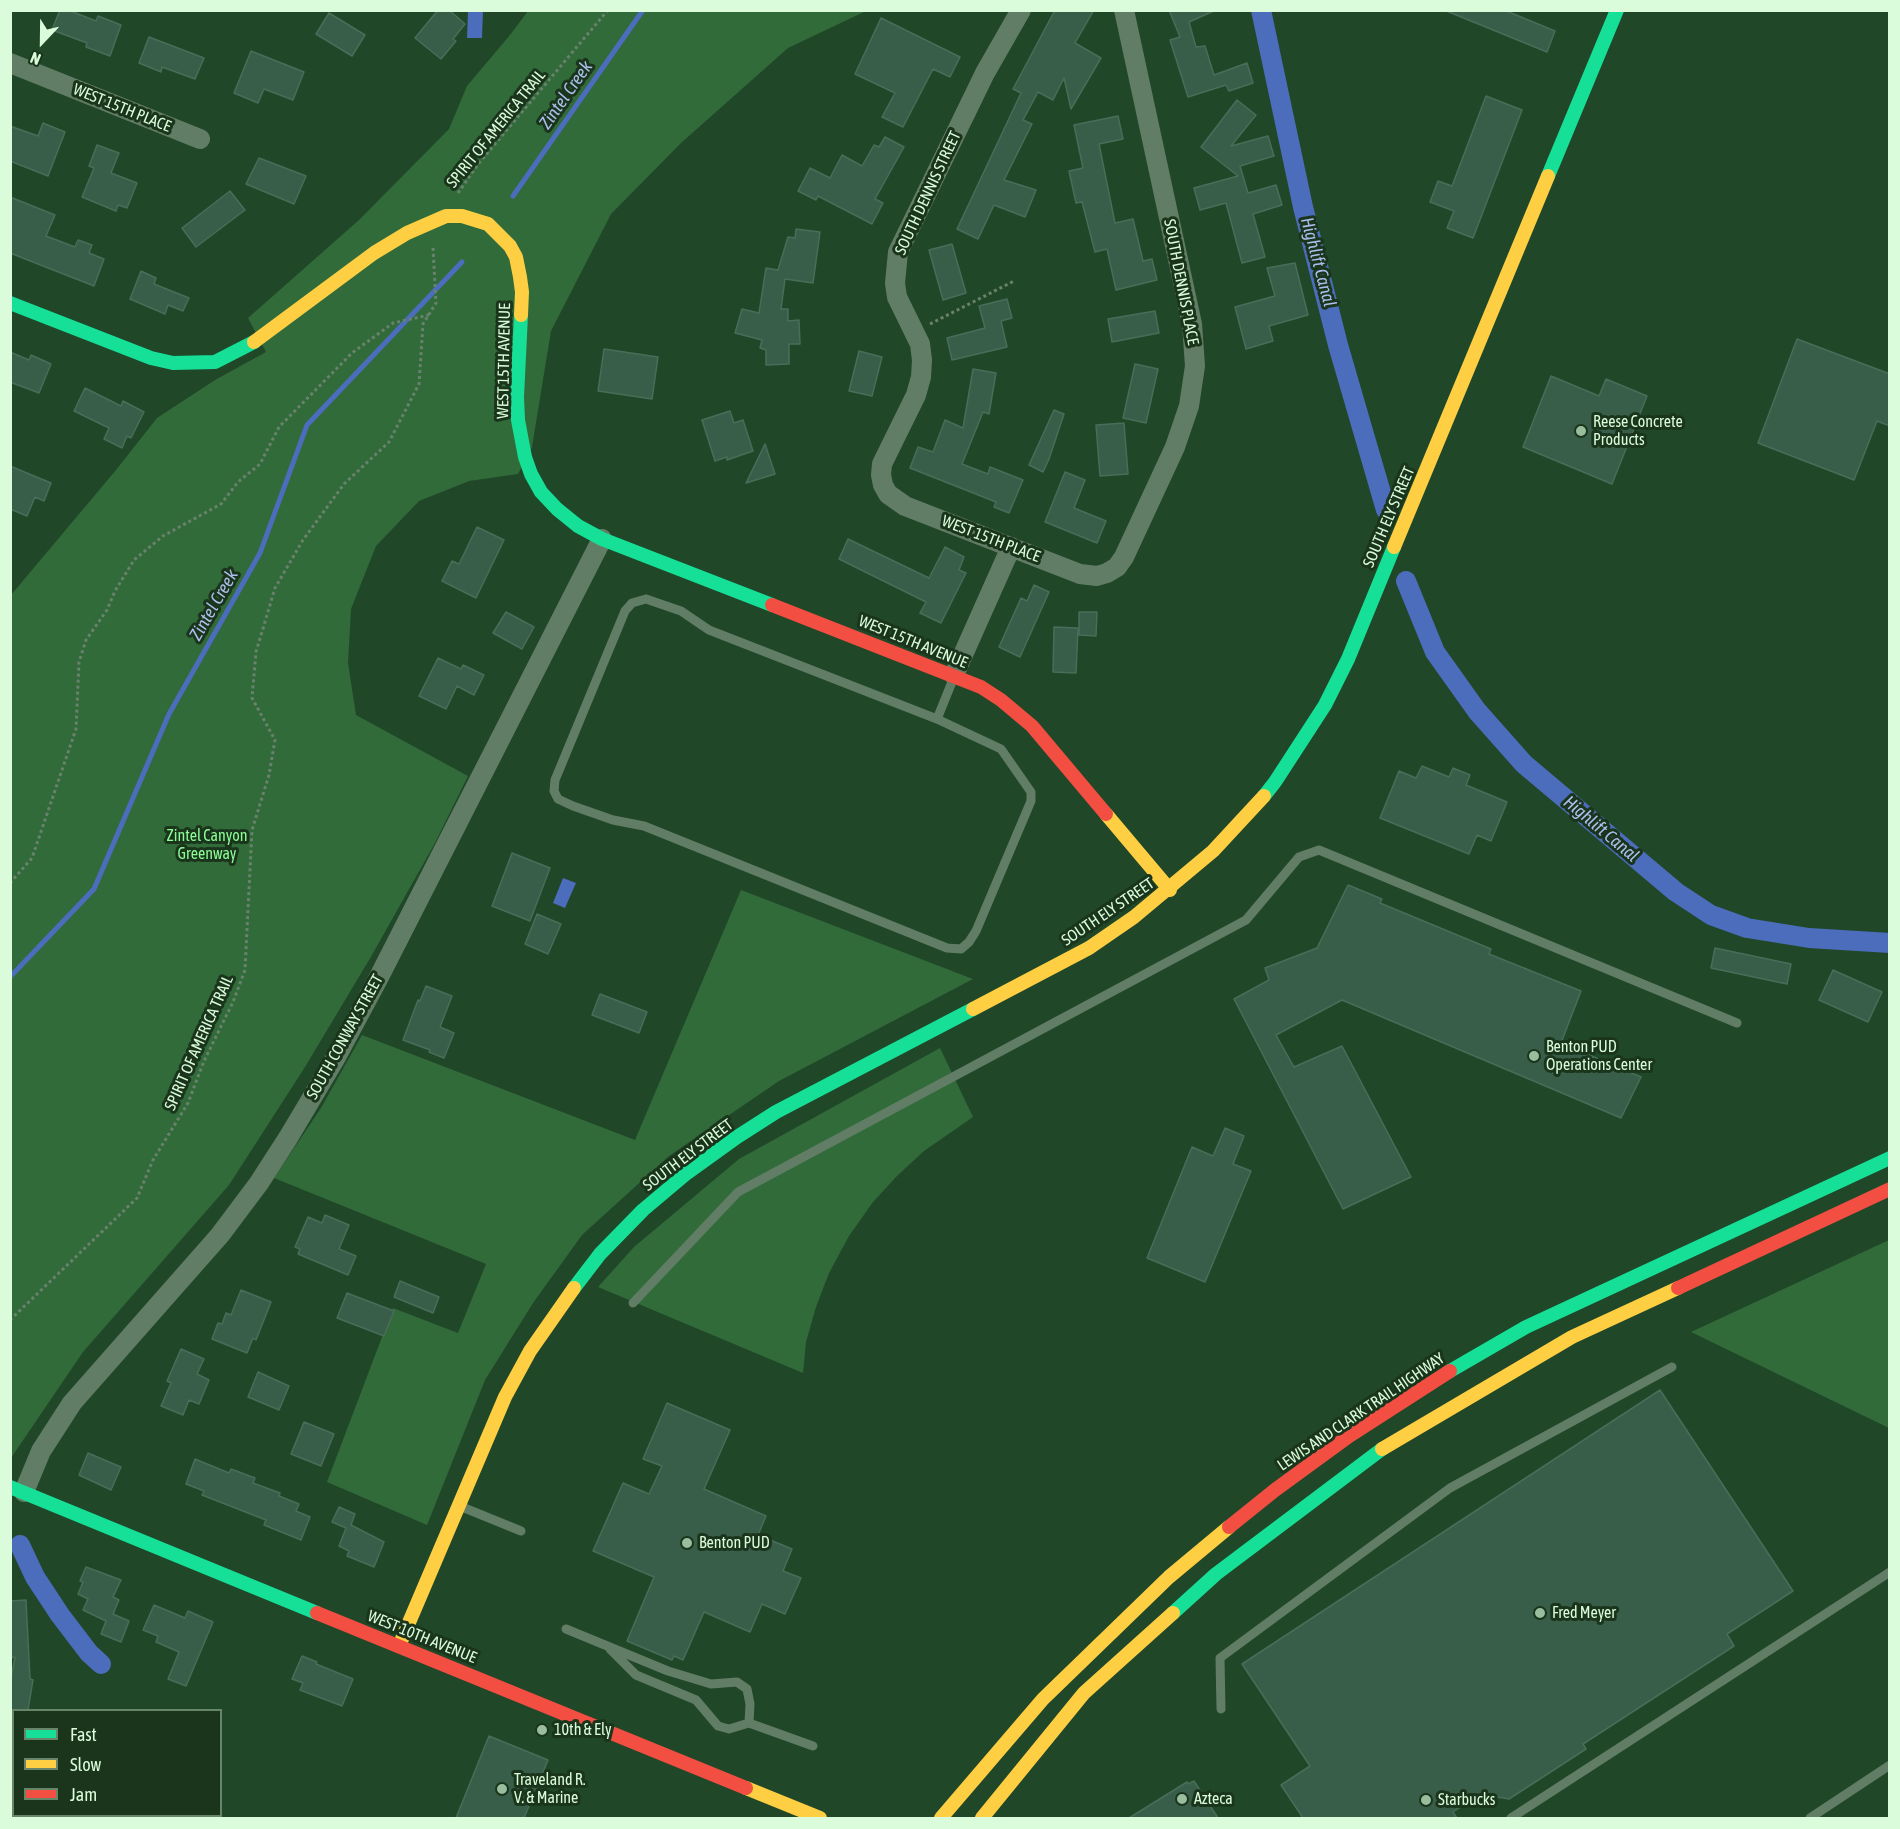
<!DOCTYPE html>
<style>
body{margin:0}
#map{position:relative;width:1900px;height:1829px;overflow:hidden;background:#214729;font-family:"Asap Condensed",sans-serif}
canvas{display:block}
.frame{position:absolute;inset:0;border:12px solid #dafcdb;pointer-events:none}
.legend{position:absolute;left:12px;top:1709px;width:210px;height:108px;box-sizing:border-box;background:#1a351c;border:2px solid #678568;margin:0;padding:8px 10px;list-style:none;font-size:18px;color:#dafcdb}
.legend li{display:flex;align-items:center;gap:12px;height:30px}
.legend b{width:30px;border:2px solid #678568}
.north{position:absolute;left:12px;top:12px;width:60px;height:60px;-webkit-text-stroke:4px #1a351c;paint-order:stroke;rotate:202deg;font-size:16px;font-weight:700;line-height:24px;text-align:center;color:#dafcdb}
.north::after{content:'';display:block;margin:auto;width:21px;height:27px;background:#dafcdb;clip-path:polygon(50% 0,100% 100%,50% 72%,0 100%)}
</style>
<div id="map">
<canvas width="1900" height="1829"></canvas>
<div class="frame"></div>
<ul class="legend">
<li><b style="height:8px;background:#16e098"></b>Fast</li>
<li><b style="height:8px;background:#ffcf43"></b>Slow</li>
<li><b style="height:8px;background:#f24e42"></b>Jam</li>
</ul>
<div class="north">N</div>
</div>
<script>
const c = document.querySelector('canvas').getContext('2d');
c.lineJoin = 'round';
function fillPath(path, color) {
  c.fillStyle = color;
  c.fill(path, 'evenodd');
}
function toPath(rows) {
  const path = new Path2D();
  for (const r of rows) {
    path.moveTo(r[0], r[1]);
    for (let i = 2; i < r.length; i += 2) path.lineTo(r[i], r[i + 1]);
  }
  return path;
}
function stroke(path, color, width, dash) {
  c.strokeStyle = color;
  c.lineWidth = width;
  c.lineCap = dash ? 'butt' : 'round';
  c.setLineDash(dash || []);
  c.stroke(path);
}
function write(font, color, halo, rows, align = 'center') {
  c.font = font + ' "Asap Condensed",sans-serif';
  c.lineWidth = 6;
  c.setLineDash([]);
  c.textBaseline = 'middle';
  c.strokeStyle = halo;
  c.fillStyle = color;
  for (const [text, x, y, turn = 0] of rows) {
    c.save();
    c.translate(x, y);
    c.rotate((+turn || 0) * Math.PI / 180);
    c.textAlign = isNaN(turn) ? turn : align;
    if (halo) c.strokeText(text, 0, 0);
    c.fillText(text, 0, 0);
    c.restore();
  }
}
fillPath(toPath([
 [528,11,866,11,788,48,681,143,611,214,551,331,532,447,518,474,469,481,419,501,376,546,351,609,348,663,356,715,468,776,435,843,372,955,305,1067,229,1185,83,1352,11,1458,11,595,116,470,157,418,215,380,266,352,248,318,359,220,449,129,467,86,510,35],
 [741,890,973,979,779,1081,669,1156,582,1235,533,1303,485,1380,427,1525,327,1482,393,1308,458,1333,486,1264,274,1178,321,1108,362,1035,635,1140],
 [940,1048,973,1117,924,1151,897,1176,873,1202,849,1236,829,1273,816,1307,806,1342,803,1373,598,1287,634,1247,739,1159],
 [1889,1240,1889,1428,1691,1332]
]), '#316b39');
fillPath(toPath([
 [468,11,483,11,482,38,467,38],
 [563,878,576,883,565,908,553,903]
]), '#4b6dbb');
stroke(toPath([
 [513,196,643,10],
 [10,977,94,889,169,714,260,553,307,425,462,262]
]), '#4b6dbb', 5);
stroke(toPath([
 [1261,10,1303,207,1338,345,1386,510],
 [1406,581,1435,652,1477,711,1524,764,1676,892,1711,915,1747,928,1809,938,1890,943],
 [20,1545,35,1577,60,1615,89,1653,101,1664]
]), '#4b6dbb', 20);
const building = toPath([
 [60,10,68,10,96,21,98,16,121,25,110,56,86,47,87,43,52,30,60,10],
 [438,10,449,10,465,24,453,39,456,41,441,59,415,38,438,10],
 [1055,10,1094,10,1075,43,1101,58,1071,109,1064,78,1053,100,1038,92,1023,120,1032,124,1004,180,1036,190,1032,200,1025,217,994,205,978,239,957,229,1021,93,1013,89,1055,10],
 [1169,10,1216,10,1189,22,1196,47,1205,46,1214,75,1247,63,1253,83,1229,91,1226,85,1188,97,1170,40,1180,37,1169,10],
 [1444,10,1504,10,1555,31,1547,52,1444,10],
 [329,13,365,35,352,56,316,34,329,13],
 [881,18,960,57,950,77,933,69,903,127,882,117,895,93,855,74,881,18],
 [149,37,204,58,195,79,162,67,161,72,139,63,149,37],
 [251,51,304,72,293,100,264,89,258,103,234,93,251,51],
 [1486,96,1522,110,1473,238,1447,228,1454,211,1430,202,1438,181,1452,186,1486,96],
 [1237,100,1256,115,1231,146,1268,136,1274,156,1240,166,1248,193,1276,185,1282,205,1253,214,1265,257,1242,263,1226,203,1200,210,1194,188,1238,176,1201,147,1237,100],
 [1118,116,1123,139,1099,144,1115,223,1133,219,1143,261,1152,259,1157,280,1116,290,1107,249,1095,252,1082,202,1076,203,1069,171,1083,168,1074,125,1118,116],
 [43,123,65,132,48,176,10,161,10,126,38,136,43,123],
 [885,137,904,147,875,199,883,203,872,224,818,196,816,200,798,191,810,168,830,178,842,155,862,166,874,145,879,147,885,137],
 [97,145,119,153,111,173,137,183,127,208,118,205,116,211,82,197,94,168,89,166,97,145],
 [259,158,306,176,294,204,246,184,259,158],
 [230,191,245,210,196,247,182,228,230,191],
 [10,197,55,215,46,236,75,247,78,240,92,245,89,253,104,259,94,286,10,253,10,197],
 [796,229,820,232,813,283,785,279,781,309,788,309,788,321,799,320,800,344,789,344,789,364,766,365,766,350,760,348,762,340,735,333,742,309,759,313,766,268,778,270,788,237,795,238,796,229],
 [952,244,966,293,943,300,929,250,952,244],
 [1295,263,1308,315,1269,326,1273,341,1246,349,1235,307,1275,296,1267,268,1295,263],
 [141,271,156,278,154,284,189,298,183,311,168,305,165,314,130,299,141,271],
 [1007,299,1012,318,1001,321,1007,347,952,360,947,338,985,328,979,306,1007,299],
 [1155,311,1159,333,1112,342,1108,319,1155,311],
 [1797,339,1890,374,1890,426,1877,421,1854,480,1758,443,1797,339],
 [604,349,658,357,652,399,598,391,604,349],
 [859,351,882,357,872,396,849,391,859,351],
 [10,352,29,360,31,355,51,364,39,393,10,382,10,352],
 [1135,364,1158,369,1146,423,1123,418,1135,364],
 [973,369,996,373,989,414,983,412,962,464,988,474,990,467,1023,480,1009,513,994,507,996,502,910,468,918,447,933,452,945,420,963,428,973,369],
 [1551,376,1599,396,1606,379,1647,396,1612,484,1523,447,1551,376],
 [85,388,121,406,123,401,144,412,131,438,127,436,122,448,104,439,109,428,74,411,85,388],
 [1054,410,1064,414,1049,459,1043,472,1029,465,1054,410],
 [730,411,734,423,743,420,753,451,727,460,727,457,715,461,702,420,730,411],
 [1124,423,1128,474,1100,476,1096,425,1124,423],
 [765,444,775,474,746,483,765,444],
 [10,466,51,483,44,501,35,497,27,516,10,509,10,466],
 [1065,472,1085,480,1074,508,1106,521,1097,543,1045,522,1065,472],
 [477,527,504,540,476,598,442,581,452,561,459,564,477,527],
 [848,539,929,578,945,547,964,557,959,570,966,573,941,623,920,613,926,602,839,559,848,539],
 [1034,585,1049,592,1020,657,999,647,1021,598,1027,601,1034,585],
 [506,612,534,627,522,649,493,633,506,612],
 [1079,612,1097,612,1096,636,1079,635,1079,612],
 [1054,627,1078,628,1076,673,1053,672,1054,627],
 [438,658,461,669,463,665,484,675,474,695,457,686,446,709,419,696,438,658],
 [1422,766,1449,777,1453,768,1470,775,1466,785,1507,802,1491,841,1477,835,1469,854,1380,818,1399,771,1416,778,1422,766],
 [512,853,550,868,530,921,492,906,512,853],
 [1348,885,1382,899,1380,903,1491,949,1489,954,1581,991,1561,1043,1641,1077,1621,1118,1342,1000,1276,1035,1294,1067,1342,1046,1411,1177,1343,1209,1234,999,1269,980,1265,968,1317,948,1348,885],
 [537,914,561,924,548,954,525,944,537,914],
 [1715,948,1791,964,1787,984,1711,968,1715,948],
 [1833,970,1882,992,1868,1022,1819,1000,1833,970],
 [426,986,452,996,440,1027,454,1033,444,1058,429,1052,430,1050,403,1040,418,1000,420,1001,426,986],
 [600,994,647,1012,639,1033,592,1015,600,994],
 [1225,1128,1244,1136,1233,1164,1251,1171,1205,1282,1147,1258,1192,1147,1213,1156,1225,1128],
 [325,1215,349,1225,339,1249,356,1256,348,1275,298,1254,300,1249,295,1247,308,1217,322,1223,325,1215],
 [400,1281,439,1297,433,1313,394,1297,400,1281],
 [241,1290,271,1302,256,1340,253,1338,247,1353,212,1339,218,1323,222,1324,226,1313,231,1315,241,1290],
 [347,1293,394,1311,384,1336,337,1318,347,1293],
 [181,1349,204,1359,197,1374,209,1380,199,1404,189,1400,183,1415,161,1406,171,1383,167,1381,181,1349],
 [258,1372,289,1386,279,1410,248,1397,258,1372],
 [1660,1390,1793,1591,1727,1634,1734,1646,1583,1744,1586,1749,1509,1799,1480,1794,1453,1812,1457,1818,1303,1818,1281,1785,1310,1766,1242,1664,1660,1390],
 [667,1403,730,1430,704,1489,766,1516,758,1535,792,1549,783,1571,801,1578,785,1614,762,1604,750,1632,704,1612,683,1660,674,1656,672,1660,627,1641,654,1577,593,1551,623,1483,649,1494,662,1466,643,1459,667,1403],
 [304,1422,334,1434,321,1466,291,1454,304,1422],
 [88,1453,121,1467,111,1490,79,1475,88,1453],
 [195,1459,229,1473,231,1469,255,1478,253,1483,280,1493,279,1496,299,1504,296,1511,310,1517,301,1540,264,1525,266,1520,202,1495,204,1491,186,1484,195,1459],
 [339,1507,355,1514,351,1525,384,1542,374,1567,347,1556,349,1551,339,1546,346,1528,332,1522,339,1507],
 [86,1567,121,1580,113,1597,119,1600,113,1614,129,1621,121,1642,101,1634,106,1621,83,1610,88,1599,78,1594,83,1582,80,1581,86,1567],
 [26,1600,30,1679,33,1680,28,1710,10,1710,10,1684,15,1657,10,1658,10,1601,26,1600],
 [154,1605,185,1618,188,1611,213,1622,186,1686,168,1679,179,1652,156,1642,158,1636,143,1630,154,1605],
 [302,1656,317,1662,316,1664,353,1679,342,1706,300,1690,303,1683,292,1679,302,1656],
 [489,1736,548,1760,524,1818,456,1818,489,1736],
 [1194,1781,1218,1818,1129,1818,1187,1782,1188,1784,1194,1781]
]);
fillPath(building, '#385e4a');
stroke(building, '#496d58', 1.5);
stroke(toPath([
 [458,193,479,163,608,10],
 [930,324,1014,281],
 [10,883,32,858,76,729,79,662,86,640,107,610,115,591,134,560,163,536,221,504,238,482,260,464,279,427,352,353,393,323,429,315],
 [10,1320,137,1198,153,1160,188,1103,204,1061,233,1002,245,970,252,830,269,775,275,740,252,698,256,652,275,588,303,540,344,484,389,442,419,384,423,324,436,303,433,247]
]), '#6a826d', 3, [3, 3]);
stroke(toPath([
 [646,599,681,611,709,630,937,719,1001,749,1031,792,1031,801,976,931,969,942,961,949,947,948,644,826,613,820,573,806,558,799,554,791,555,780,625,611,632,603,646,599],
 [937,719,954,677],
 [633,1303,738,1192,1246,920,1299,857,1319,850,1737,1023],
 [462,1507,521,1531],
 [566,1629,668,1671,711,1684,737,1682,747,1689,750,1704,749,1723,813,1746],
 [610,1649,636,1675,696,1700,718,1726,729,1729,749,1723],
 [1221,1709,1220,1658,1450,1488,1672,1367],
 [1511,1818,1890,1572],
 [1810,1818,1890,1765]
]), '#627d65', 9);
stroke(toPath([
 [1021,10,985,73,898,252,895,283,897,297,920,344,922,360,921,377,916,395,882,464,881,475,883,485,888,494,905,506,1080,574,1097,576,1107,573,1117,567,1124,557,1175,447,1189,406,1195,366,1192,324,1124,10],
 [10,63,200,139],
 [954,675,1011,547],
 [24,1492,41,1451,72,1403,220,1235,259,1183,288,1138,335,1059,379,977,602,539]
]), '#627d65', 20);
stroke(toPath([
 [1548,176,1617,10],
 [10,303,151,358,173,363,215,362,254,342],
 [521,315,517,397,518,420,525,457,531,474,541,492,557,509,578,526,602,539,772,605],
 [1264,796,1275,782,1325,705,1348,659,1394,547],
 [574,1288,600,1254,643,1210,687,1173,737,1137,776,1112,973,1009],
 [1450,1371,1526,1327,1890,1158],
 [10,1487,317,1613],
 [1173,1613,1216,1574,1382,1449]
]), '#16e098', 14);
stroke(toPath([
 [254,342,374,253,407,233,446,216,462,216,488,224,510,246,516,257,520,277,522,292,521,315],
 [1394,547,1548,176],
 [1106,814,1170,890],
 [973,1009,1089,948,1134,917,1213,851,1264,796],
 [1382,1449,1572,1337,1678,1288],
 [399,1646,505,1397,530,1351,574,1288],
 [746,1788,820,1818],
 [941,1818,1043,1699,1169,1577,1229,1527],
 [982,1818,1084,1693,1173,1613]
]), '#ffcf43', 14);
stroke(toPath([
 [772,605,981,687,1001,700,1032,726,1106,814],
 [1678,1288,1890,1189],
 [1229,1527,1275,1490,1349,1436,1450,1371],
 [317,1613,746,1788]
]), '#f24e42', 14);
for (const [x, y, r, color] of [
 [1581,431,6,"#99bd9d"],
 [1534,1056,6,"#99bd9d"],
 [687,1543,6,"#99bd9d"],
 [1540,1613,6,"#99bd9d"],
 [542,1730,6,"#99bd9d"],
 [502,1789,6,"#99bd9d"],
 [1182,1799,6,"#99bd9d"],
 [1426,1800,6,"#99bd9d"]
]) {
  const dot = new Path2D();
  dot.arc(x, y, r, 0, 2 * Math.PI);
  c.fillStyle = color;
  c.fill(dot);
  stroke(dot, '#1a351c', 2);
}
write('16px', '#dafcdb', '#1a351c', [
 ["WEST 15TH PLACE",122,108,22],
 ["SPIRIT OF AMERICA TRAIL",496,129,-51],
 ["SOUTH DENNIS STREET",928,193,-65],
 ["SOUTH DENNIS PLACE",1181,282,79],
 ["WEST 15TH AVENUE",504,361,-89],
 ["SOUTH ELY STREET",1389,517,-67],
 ["WEST 15TH PLACE",991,539,21],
 ["WEST 15TH AVENUE",913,642,22],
 ["SOUTH ELY STREET",1108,912,-34],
 ["SOUTH CONWAY STREET",345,1037,-61],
 ["SPIRIT OF AMERICA TRAIL",199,1043,-66],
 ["SOUTH ELY STREET",688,1155,-37],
 ["LEWIS AND CLARK TRAIL HIGHWAY",1361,1412,-34],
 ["WEST 10TH AVENUE",422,1637,22]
]);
write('16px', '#dafcdb', '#1a351c', [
 ["Reese Concrete",1593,422],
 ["Products",1593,440],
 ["Benton PUD",1546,1047],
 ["Operations Center",1546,1065],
 ["Benton PUD",699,1543],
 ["Fred Meyer",1552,1613],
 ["10th & Ely",554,1730],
 ["Traveland R.",514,1780],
 ["V. & Marine",514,1798],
 ["Azteca",1194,1799],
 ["Starbucks",1438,1800]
], 'left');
write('16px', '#8bfc96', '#1a351c', [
 ["Zintel Canyon",207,836],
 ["Greenway",207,854]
]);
write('italic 18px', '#aabfec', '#1a351c', [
 ["Zintel Creek",566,95,-55],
 ["Highlift Canal",1318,262,75],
 ["Zintel Creek",214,605,-60],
 ["Highlift Canal",1601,829,40]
]);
</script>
